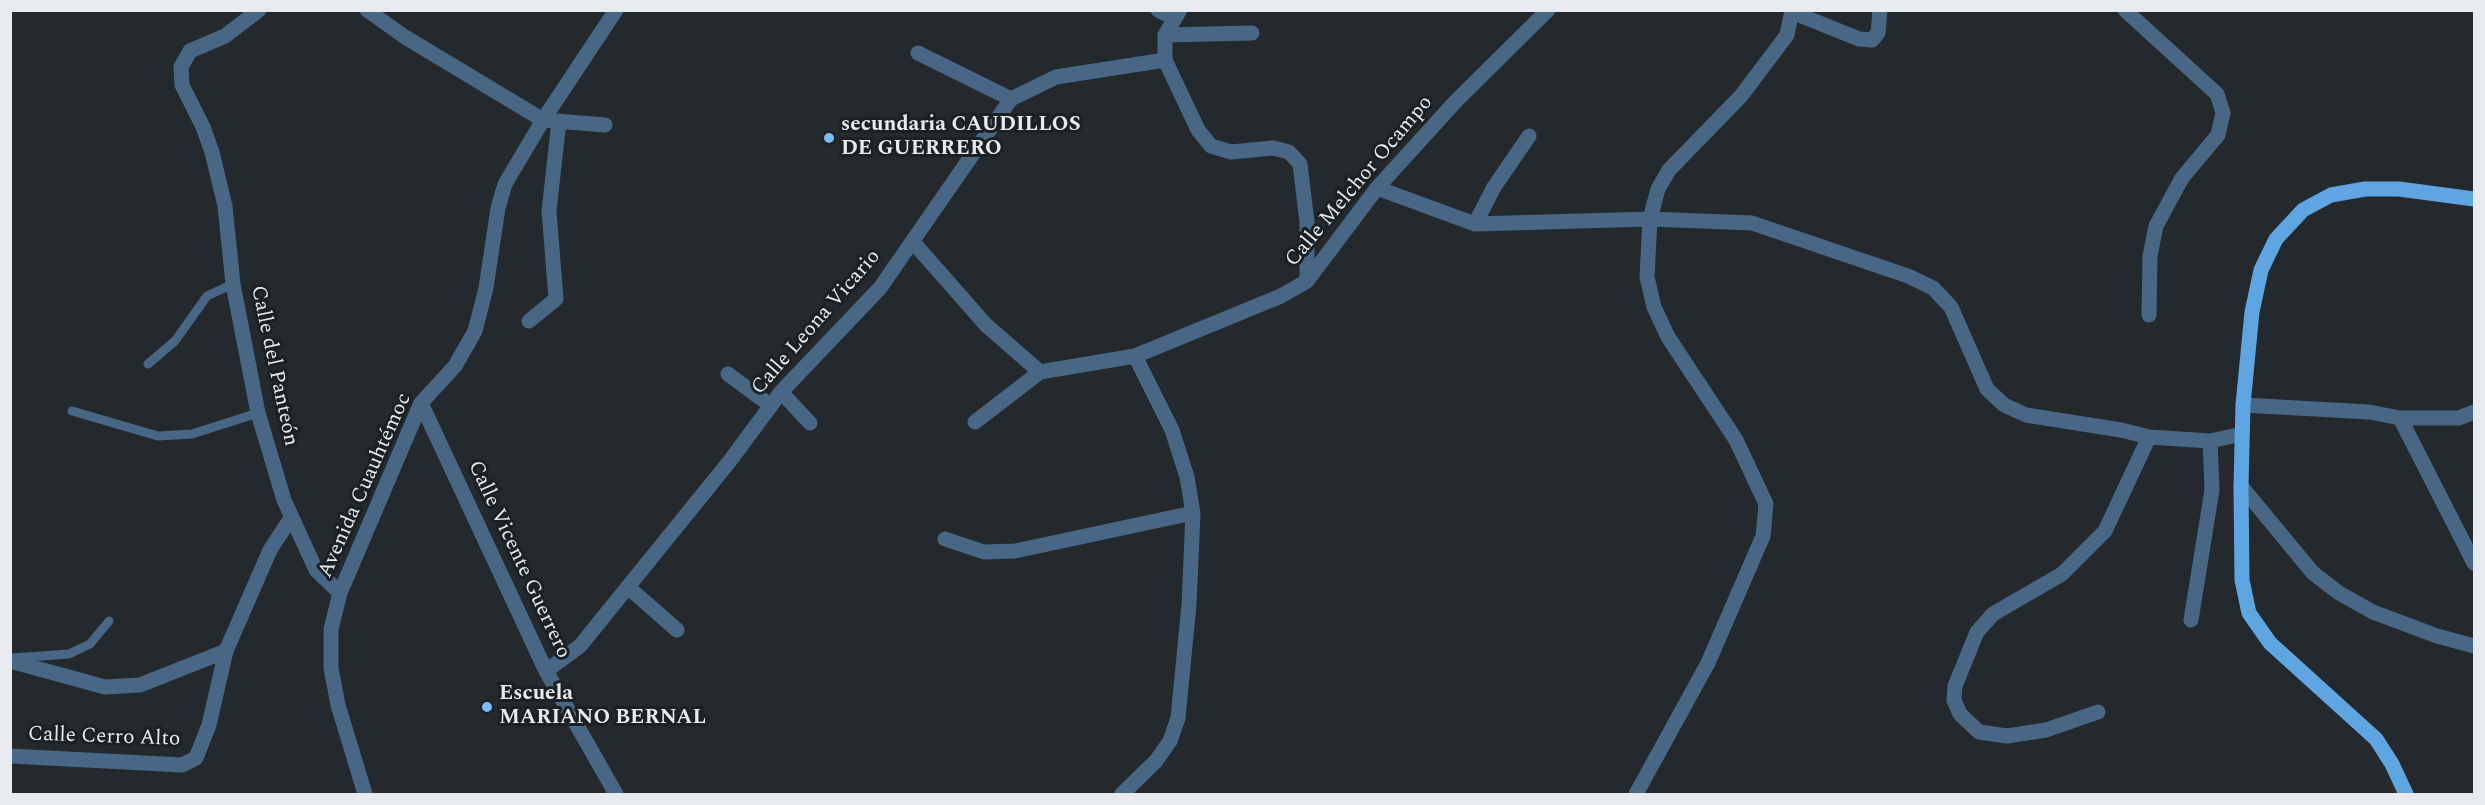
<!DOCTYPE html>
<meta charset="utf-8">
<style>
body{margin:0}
#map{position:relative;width:2485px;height:805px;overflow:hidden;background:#24292e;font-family:Spectral,serif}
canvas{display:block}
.frame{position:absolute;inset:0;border:12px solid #e7eaee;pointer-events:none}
</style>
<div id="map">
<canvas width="2485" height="805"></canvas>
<div class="frame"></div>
</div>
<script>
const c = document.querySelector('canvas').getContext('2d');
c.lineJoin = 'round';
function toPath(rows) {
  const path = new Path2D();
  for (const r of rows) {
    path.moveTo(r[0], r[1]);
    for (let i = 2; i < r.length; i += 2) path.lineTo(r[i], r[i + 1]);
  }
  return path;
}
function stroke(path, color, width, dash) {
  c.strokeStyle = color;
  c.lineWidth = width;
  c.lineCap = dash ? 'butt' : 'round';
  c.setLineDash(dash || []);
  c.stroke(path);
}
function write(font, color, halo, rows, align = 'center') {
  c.font = font + ' Spectral,serif';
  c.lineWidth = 6;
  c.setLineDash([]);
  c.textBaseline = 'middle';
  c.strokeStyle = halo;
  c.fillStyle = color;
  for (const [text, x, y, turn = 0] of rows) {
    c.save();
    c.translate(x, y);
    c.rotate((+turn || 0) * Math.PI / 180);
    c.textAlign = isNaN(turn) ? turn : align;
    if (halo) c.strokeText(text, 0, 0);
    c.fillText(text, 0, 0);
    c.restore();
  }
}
stroke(toPath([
 [148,364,175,341,207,296,233,284],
 [72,411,158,436,192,434,258,413],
 [13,658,69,654,90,644,109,621]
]), '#476785', 9);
stroke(toPath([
 [259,10,225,36,190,51,181,67,182,85,203,127,212,152,225,206,233,284,258,413,284,500,316,570,340,593],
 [367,10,405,37,543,120,605,125],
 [1158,10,1174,18],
 [1180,10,1165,35,1165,60,1198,130,1211,146,1231,152,1273,148,1289,152,1300,164,1307,222,1307,281],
 [2125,10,2217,94,2223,113,2218,135,2182,178,2156,226,2150,256,2149,315],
 [1792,12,1859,39,1872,40,1878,33,1880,10],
 [1165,35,1252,33],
 [918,53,1011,99],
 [1377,188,1475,224,1650,219,1752,223,1908,276,1933,288,1951,307,1987,389,2004,405,2026,415,2121,430,2149,437],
 [1475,224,1494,187,1529,136],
 [913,242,986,325,1040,372,1135,356,1281,296,1307,281,1377,188,1456,101,1548,10],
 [529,321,556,299,549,211,559,121],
 [728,374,771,406],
 [781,392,810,423],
 [421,403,546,671,616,794],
 [2243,405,2369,412,2400,418,2459,418,2474,412],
 [2400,418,2474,563],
 [975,422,1040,372],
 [2241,486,2313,573,2339,593,2373,612,2437,636,2474,646],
 [945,539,984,552,1015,551,1193,513],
 [629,588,677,630],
 [2191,620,2212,490,2210,441],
 [10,661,105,687,140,685,226,651],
 [546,671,580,646,729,462,781,392,880,288,1011,99,1056,77,1165,60],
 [2098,712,2046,730,2007,736,1979,732,1960,714,1954,700,1955,686,1977,632,1993,614,2062,574,2105,531,2149,437,2210,441,2242,434],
 [10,756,182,765,196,758,209,725,226,651,270,550,291,518],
 [365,794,338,705,331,668,331,629,340,593,421,403,455,366,475,331,486,288,498,208,505,184,543,120,616,10],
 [1122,794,1156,761,1170,741,1178,718,1189,605,1193,513,1187,477,1172,430,1135,356],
 [1636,794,1708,663,1763,536,1766,504,1736,440,1668,337,1654,307,1647,277,1650,219,1658,189,1669,170,1741,96,1787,35,1792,10]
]), '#476785', 15);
stroke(toPath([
 [2406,794,2392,764,2376,739,2270,643,2249,613,2242,580,2241,486,2243,405,2252,312,2261,270,2276,239,2303,210,2331,195,2365,189,2399,189,2474,199]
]), '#5fa5e1', 15);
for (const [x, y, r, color] of [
 [829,138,6,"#7cbef9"],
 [487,707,6,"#7cbef9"]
]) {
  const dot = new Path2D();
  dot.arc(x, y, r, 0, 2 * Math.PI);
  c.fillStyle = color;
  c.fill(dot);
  stroke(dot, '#1b2024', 2);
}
write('bold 21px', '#e7eaee', '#1b2024', [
 ["secundaria CAUDILLOS",841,126],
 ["DE GUERRERO",841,150],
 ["Escuela",499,695],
 ["MARIANO BERNAL",499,719]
], 'left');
write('21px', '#e7eaee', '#1b2024', [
 ["Calle Melchor Ocampo",1360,182,-50],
 ["Calle Leona Vicario",817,323,-49],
 ["Calle del Panteón",273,366,78],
 ["Avenida Cuauhtémoc",366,486,-66],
 ["Calle Vicente Guerrero",518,560,65],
 ["Calle Cerro Alto",104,738,2]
]);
</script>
